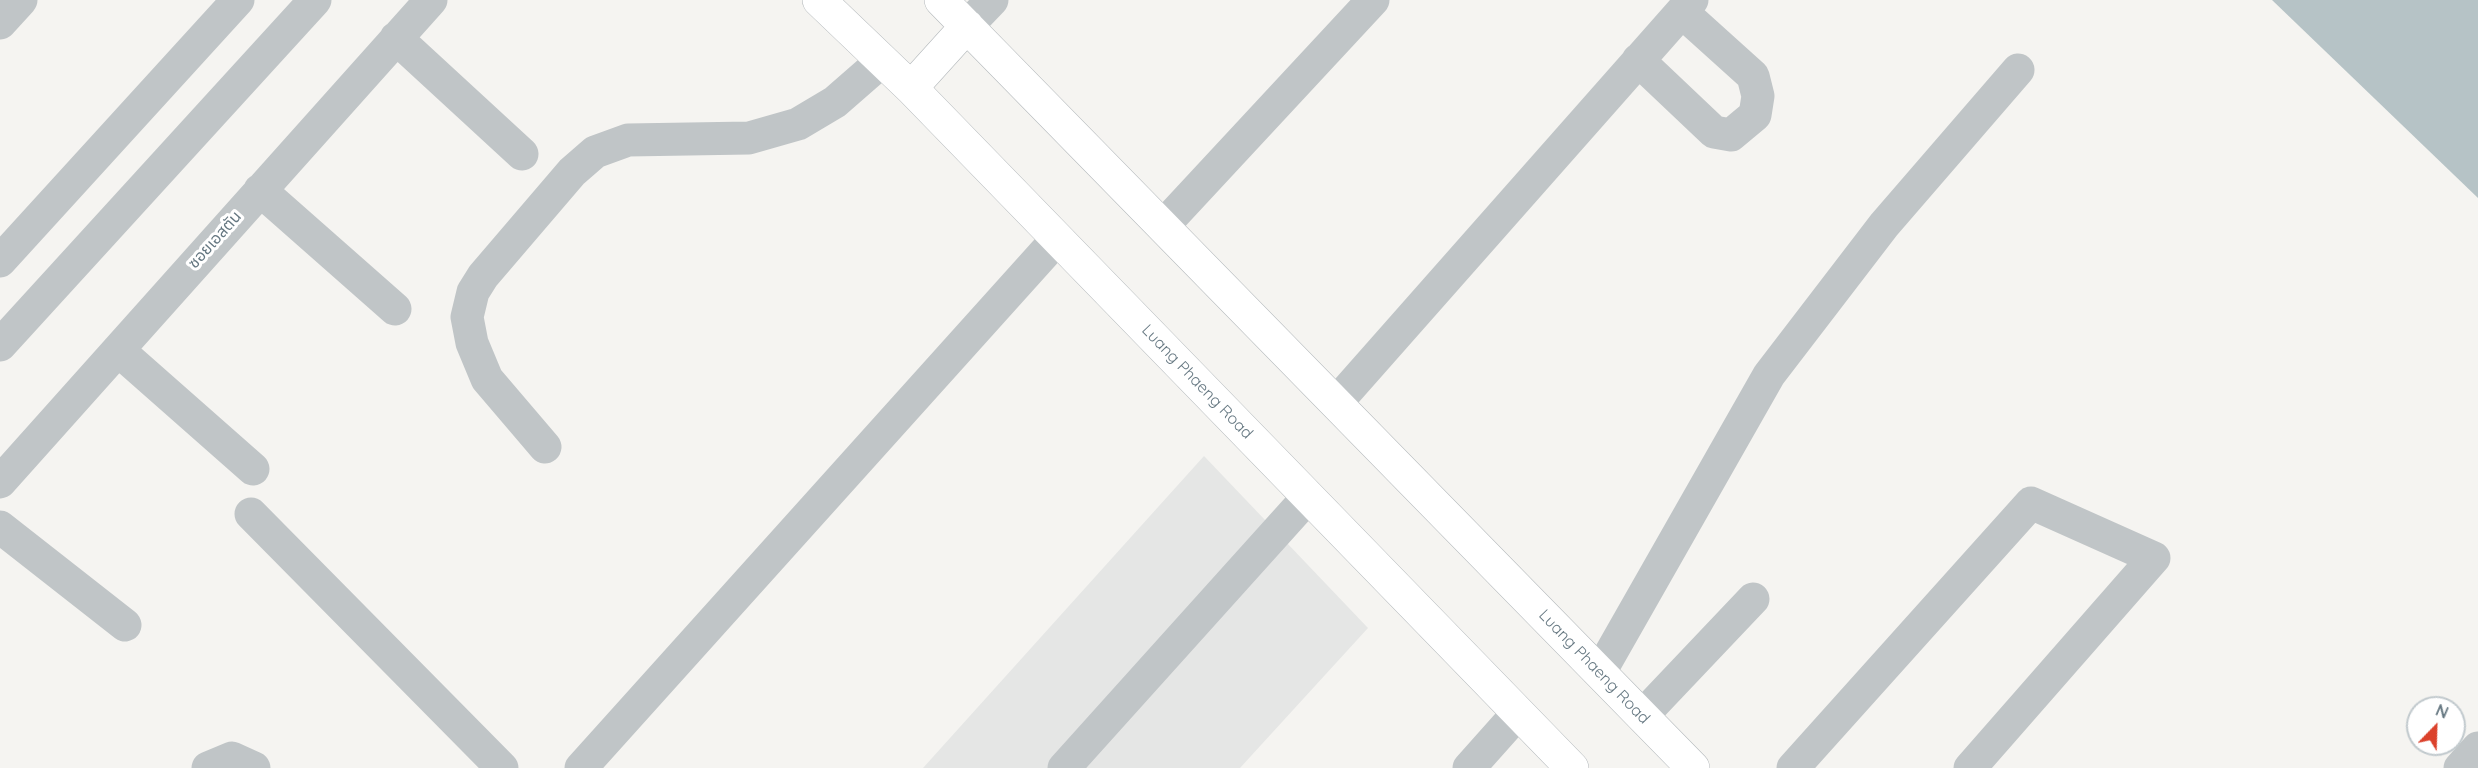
<!DOCTYPE html>
<meta charset="utf-8">
<style>
body{margin:0}
#map{position:relative;width:2478px;height:768px;overflow:hidden;background:#f5f4f1;font-family:Quicksand,sans-serif}
canvas{display:block}
.north{position:absolute;left:2406px;top:696px;width:60px;height:60px;box-sizing:border-box;background:#fff;border:2px solid #c1c9cd;border-radius:50%;rotate:23deg;font-size:16px;font-weight:700;line-height:24px;text-align:center;color:#657781}
.north::after{content:'';display:block;margin:auto;width:21px;height:27px;background:#db412b;clip-path:polygon(50% 0,100% 100%,50% 72%,0 100%)}
</style>
<div id="map">
<canvas width="2478" height="768"></canvas>
<div class="north">N</div>
</div>
<script>
const c = document.querySelector('canvas').getContext('2d');
c.lineJoin = 'round';
function fillPath(path, color) {
  c.fillStyle = color;
  c.fill(path, 'evenodd');
}
function toPath(rows) {
  const path = new Path2D();
  for (const r of rows) {
    path.moveTo(r[0], r[1]);
    for (let i = 2; i < r.length; i += 2) path.lineTo(r[i], r[i + 1]);
  }
  return path;
}
function stroke(path, color, width, dash) {
  c.strokeStyle = color;
  c.lineWidth = width;
  c.lineCap = dash ? 'butt' : 'round';
  c.setLineDash(dash || []);
  c.stroke(path);
}
function write(font, color, halo, rows, align = 'center') {
  c.font = font + ' Quicksand,"Noto Sans Thai",sans-serif';
  c.lineWidth = 6;
  c.setLineDash([]);
  c.textBaseline = 'middle';
  c.strokeStyle = halo;
  c.fillStyle = color;
  for (const [text, x, y, turn = 0] of rows) {
    c.save();
    c.translate(x, y);
    c.rotate((+turn || 0) * Math.PI / 180);
    c.textAlign = isNaN(turn) ? turn : align;
    if (halo) c.strokeText(text, 0, 0);
    c.fillText(text, 0, 0);
    c.restore();
  }
}
fillPath(toPath([
 [1204,456,1368,628,1240,768,923,768]
]), '#e5e6e5');
fillPath(toPath([
 [2272,0,2478,0,2478,198]
]), '#b6c3c6');
const major = toPath([
 [819,0,911,88,1572,768],
 [941,0,1693,768],
 [911,88,967,26]
]);
stroke(major, '#b3b8bb', 34);
stroke(toPath([
 [0,23,21,0],
 [967,26,992,0],
 [396,38,522,154],
 [1638,60,1714,132,1731,135,1755,115,1758,96,1753,76,1682,12],
 [260,190,395,309],
 [1163,226,1373,0],
 [0,261,238,0],
 [0,345,315,0],
 [118,350,253,469],
 [1336,403,1692,0],
 [545,447,487,379,472,343,467,317,473,292,483,276,572,172,595,152,628,140,749,138,798,124,835,102,882,61],
 [0,482,431,0],
 [251,514,502,768],
 [0,527,125,625],
 [1600,672,1769,375,1884,225,2018,70],
 [1642,716,1753,599],
 [208,768,232,758,254,768],
 [581,768,1057,239],
 [1064,768,1308,497],
 [1469,768,1518,713],
 [1793,768,2031,503,2154,558,1970,768],
 [2460,768,2478,748]
]), '#c0c5c7', 33);
stroke(major, '#fff', 33);
write('16px', '#657781', '#fff', [
 ["ซอยเอสตัน",215,240,-48],
 ["Luang Phaeng Road",1197,382,46],
 ["Luang Phaeng Road",1594,667,46]
]);
</script>
